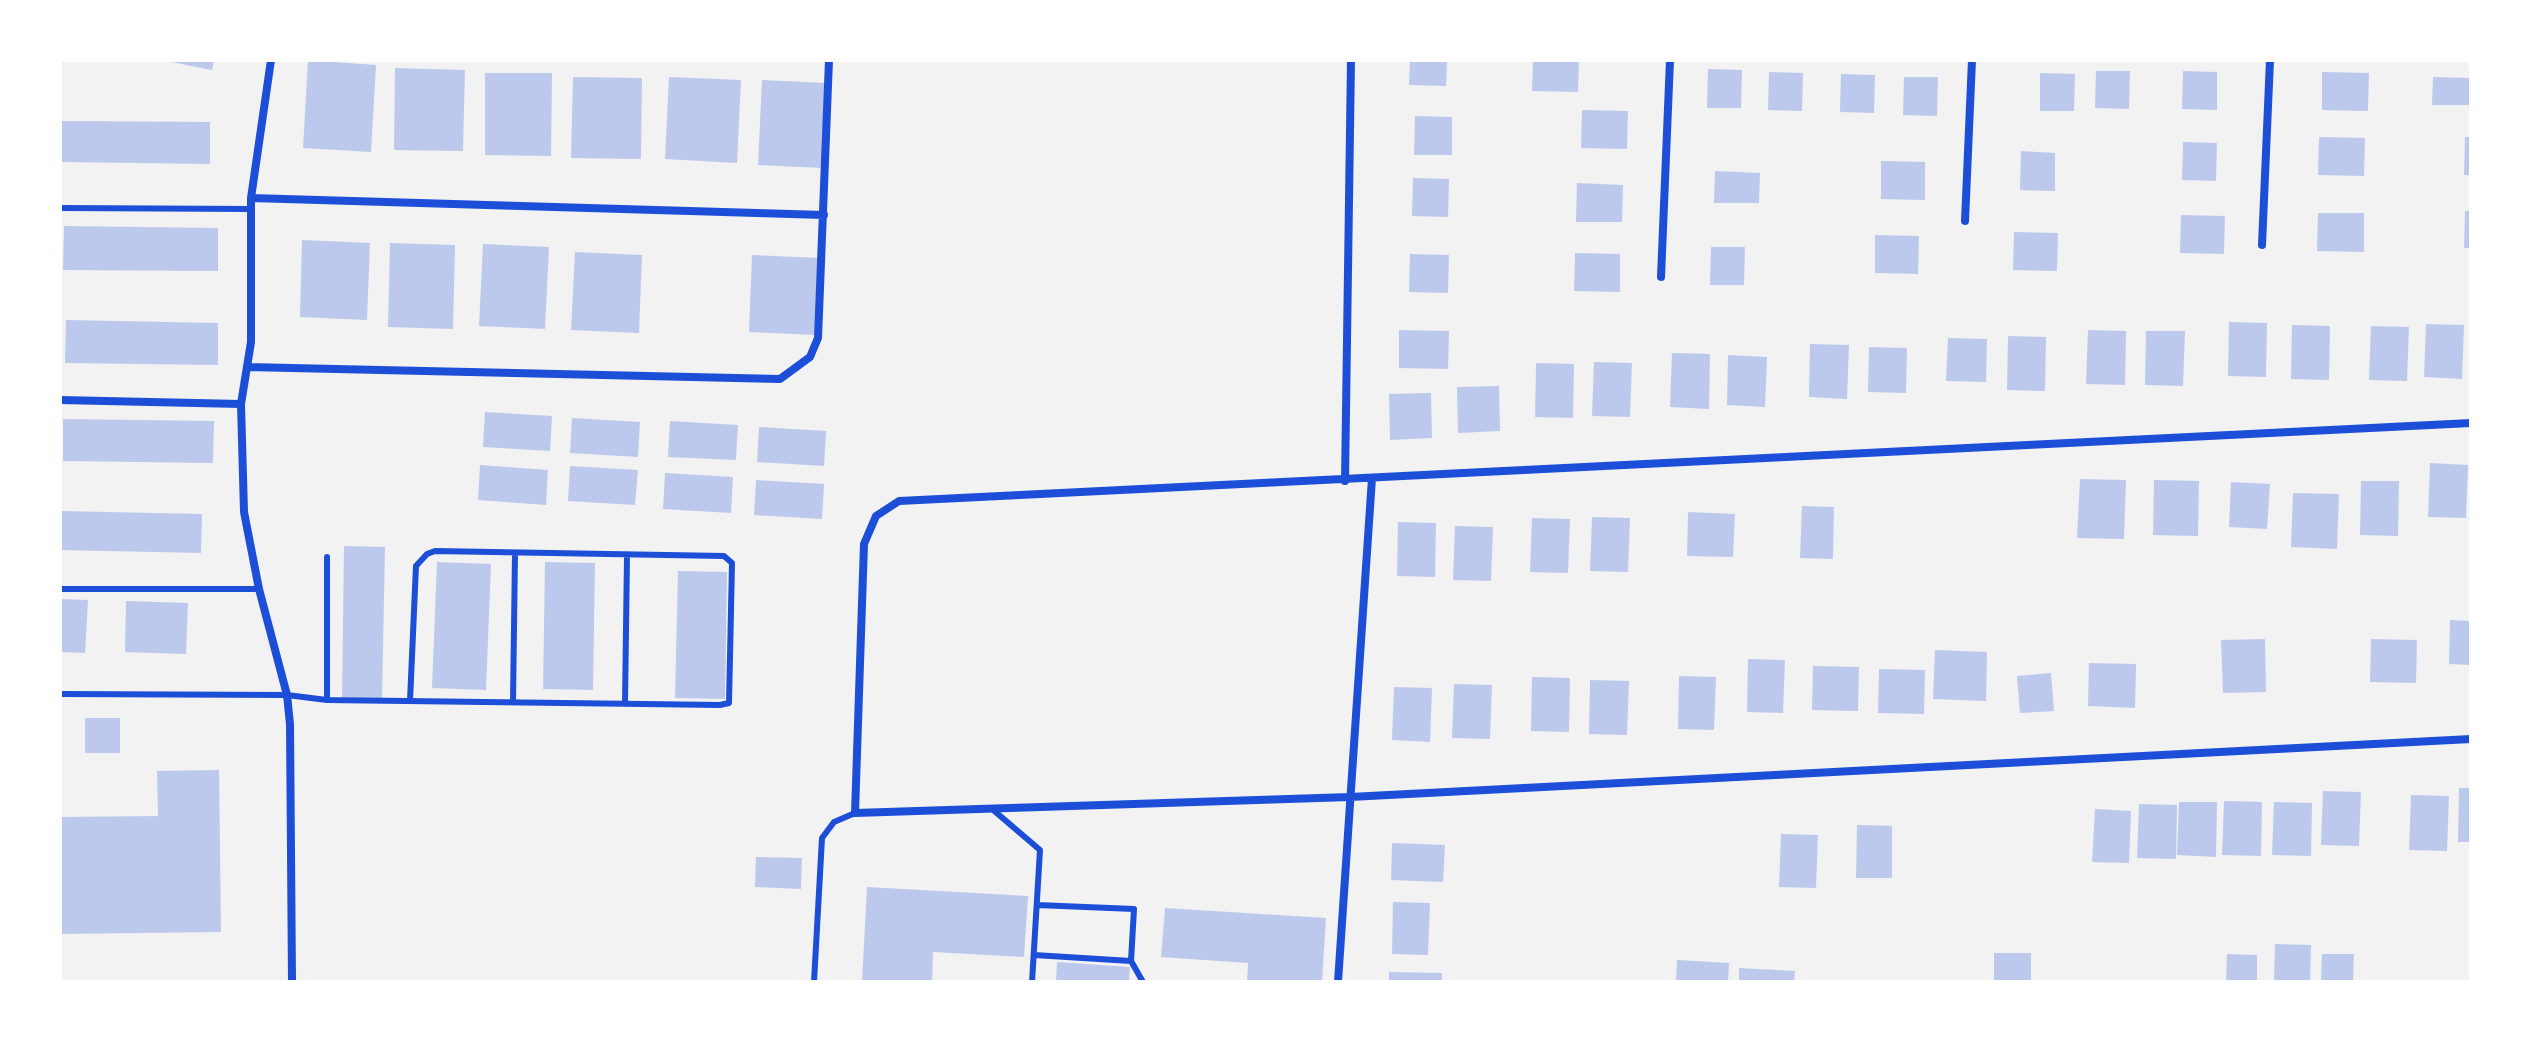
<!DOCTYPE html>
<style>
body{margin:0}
#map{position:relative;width:2531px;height:1042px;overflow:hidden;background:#f2f2f2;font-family:Mulish,sans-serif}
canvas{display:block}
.frame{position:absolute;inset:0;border:62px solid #fff;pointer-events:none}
</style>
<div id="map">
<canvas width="2531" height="1042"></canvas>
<div class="frame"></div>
</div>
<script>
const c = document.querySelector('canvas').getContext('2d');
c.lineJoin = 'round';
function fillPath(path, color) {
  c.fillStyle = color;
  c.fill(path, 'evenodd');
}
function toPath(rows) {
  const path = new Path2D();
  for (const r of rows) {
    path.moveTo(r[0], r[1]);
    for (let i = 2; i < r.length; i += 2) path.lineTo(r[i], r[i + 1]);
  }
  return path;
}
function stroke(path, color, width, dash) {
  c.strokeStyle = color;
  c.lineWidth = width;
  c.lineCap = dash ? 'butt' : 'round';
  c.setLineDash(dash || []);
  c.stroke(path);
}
fillPath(toPath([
 [161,60,214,60,212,70],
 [308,60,376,65,371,152,303,148],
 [1410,60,1447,60,1446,86,1409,85],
 [1533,60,1579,60,1578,92,1532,91],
 [395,68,465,70,463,151,394,150],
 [1708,69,1742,70,1741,108,1707,108],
 [2096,71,2130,71,2129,109,2095,108],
 [2183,71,2217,72,2217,110,2182,109],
 [1769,72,1803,73,1802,111,1768,110],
 [2322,72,2369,73,2368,111,2322,110],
 [485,73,552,73,551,156,485,155],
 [2040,73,2075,74,2074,111,2040,111],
 [1841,74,1875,75,1874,113,1840,112],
 [573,77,642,78,641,159,571,158],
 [669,77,741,80,737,163,665,159],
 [1904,77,1938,77,1937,116,1903,115],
 [2433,77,2471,78,2471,105,2432,105],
 [762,80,826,83,822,168,758,165],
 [1582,110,1628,111,1627,149,1581,148],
 [1415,116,1452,117,1452,155,1414,155],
 [60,121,210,122,210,164,60,162],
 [2319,137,2365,138,2364,176,2318,175],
 [2465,137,2471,137,2471,175,2464,175],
 [2183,142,2217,143,2216,181,2182,180],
 [2021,151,2055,153,2055,191,2020,190],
 [1881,161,1925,162,1925,200,1881,199],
 [1715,171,1760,173,1759,203,1714,203],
 [1413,178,1449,179,1448,217,1412,216],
 [1577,183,1623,185,1622,222,1576,222],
 [2465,211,2471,211,2471,248,2464,248],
 [2318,213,2364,213,2364,252,2317,251],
 [2181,215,2225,216,2224,254,2180,253],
 [64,226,218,228,218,271,63,270],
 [2014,232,2058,233,2057,271,2013,270],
 [1875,235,1919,236,1918,274,1875,273],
 [302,240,370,243,367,320,300,317],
 [390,243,455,245,453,329,388,327],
 [483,244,549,247,545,329,479,326],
 [1711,247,1745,247,1744,285,1710,285],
 [575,252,642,255,639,333,571,330],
 [1575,253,1620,254,1620,292,1574,291],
 [1410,254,1449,255,1448,293,1409,292],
 [752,255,819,258,816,335,749,332],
 [66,320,218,323,218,365,65,363],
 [2229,322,2267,323,2266,377,2228,376],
 [2426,324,2464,325,2462,379,2424,377],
 [2292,325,2330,326,2329,380,2291,379],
 [2371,326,2409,327,2407,381,2369,380],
 [1399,330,1449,331,1448,369,1399,368],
 [2088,330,2126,331,2125,385,2086,384],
 [2146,331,2185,331,2183,386,2145,385],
 [2008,336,2046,337,2045,391,2007,390],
 [1948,338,1987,339,1986,382,1946,381],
 [1810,344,1849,345,1847,399,1809,397],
 [1869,347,1907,348,1906,393,1868,392],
 [1672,353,1710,354,1709,409,1670,407],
 [1728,355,1767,357,1765,407,1727,405],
 [1594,362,1632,363,1630,417,1592,416],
 [1536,363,1574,364,1573,418,1535,417],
 [1499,386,1500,431,1458,433,1457,387],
 [1431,393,1432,438,1390,440,1389,394],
 [485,412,552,416,550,451,483,447],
 [572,418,640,422,638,457,570,453],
 [63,419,214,421,213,463,63,461],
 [670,421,738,425,736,460,668,457],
 [759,427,826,431,824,466,757,462],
 [2430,463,2468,465,2466,518,2428,517],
 [480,465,548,470,546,505,478,500],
 [570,466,638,470,635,505,568,501],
 [665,473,733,477,731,513,663,509],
 [2080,479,2126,480,2124,539,2077,538],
 [756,480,824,484,822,519,754,515],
 [2154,480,2199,481,2198,536,2153,535],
 [2361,481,2399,481,2398,536,2360,535],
 [2231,482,2270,484,2267,529,2229,527],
 [2293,493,2339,494,2337,549,2291,547],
 [1802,506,1834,507,1833,559,1800,558],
 [60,511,202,514,201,553,60,550],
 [1688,512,1735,514,1733,557,1687,556],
 [1592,517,1630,518,1628,572,1590,571],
 [1532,518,1570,519,1568,573,1530,572],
 [1398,522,1436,523,1435,577,1397,576],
 [1455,526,1493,527,1491,581,1453,580],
 [344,546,385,547,382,698,342,697],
 [437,562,491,564,486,690,432,688],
 [545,562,595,563,593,690,543,689],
 [678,571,727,572,725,699,675,698],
 [60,599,88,600,85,653,60,652],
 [126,601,188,603,186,654,125,652],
 [2450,620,2471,621,2471,665,2449,664],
 [2265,639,2266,692,2223,693,2221,640],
 [2371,639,2417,640,2416,683,2370,682],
 [1935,650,1987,652,1986,701,1933,699],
 [1748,659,1785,660,1783,713,1747,712],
 [2089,663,2136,664,2135,708,2088,706],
 [1813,666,1859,667,1858,711,1812,710],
 [1879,669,1925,670,1924,714,1878,713],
 [2051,673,2054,711,2020,713,2017,676],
 [1679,676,1716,677,1714,730,1678,729],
 [1532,677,1570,678,1569,732,1531,731],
 [1590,680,1629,681,1627,735,1589,734],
 [1454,684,1492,685,1490,739,1452,738],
 [1394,687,1432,688,1430,742,1392,740],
 [85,718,120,718,120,753,85,753],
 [219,770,221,932,60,934,60,817,158,816,157,771],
 [2459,788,2471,788,2471,842,2458,842],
 [2323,791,2361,792,2359,846,2321,845],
 [2411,795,2449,796,2447,851,2409,850],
 [2224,801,2262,802,2261,856,2222,855],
 [2179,802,2217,802,2216,857,2177,855],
 [2274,802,2312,803,2311,856,2272,855],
 [2139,804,2177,805,2176,859,2137,858],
 [2095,809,2131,811,2129,863,2092,862],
 [1857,825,1892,826,1892,878,1856,878],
 [1781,834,1818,835,1816,888,1779,887],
 [1392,843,1445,845,1443,882,1391,880],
 [756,857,802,858,801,889,755,887],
 [867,887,1028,896,1024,957,933,952,932,982,862,982],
 [1393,902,1430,903,1428,955,1392,954],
 [1165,908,1326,918,1322,982,1247,982,1248,963,1161,957],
 [2275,944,2311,945,2310,982,2274,982],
 [1994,953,2031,953,2031,982,1994,982],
 [2227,954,2257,955,2257,982,2226,982],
 [2322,954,2354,954,2353,982,2321,982],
 [1677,960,1729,963,1728,982,1676,982],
 [1057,962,1130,967,1129,982,1056,982],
 [1739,968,1795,971,1794,982,1739,982],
 [1389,972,1442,973,1442,982,1389,982]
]), '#bdc9ec');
stroke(toPath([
 [60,208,251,209],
 [60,589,259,589],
 [60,694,287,695,327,700,720,705,729,703,732,563,724,556,435,551,427,554,416,566,410,701],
 [327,700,327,557],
 [513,702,515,553],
 [625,704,627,555],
 [992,809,1040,850,1032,982],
 [1034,955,1131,961,1134,909,1037,905],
 [1131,961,1143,982],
 [814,982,822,838,834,822,855,813]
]), '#1d4ed8', 6);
stroke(toPath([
 [271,60,251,198,251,342,241,404,244,512,259,589,287,695,290,724,292,982],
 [251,198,824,215],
 [1965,221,1972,60],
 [2262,245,2270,60],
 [1661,277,1670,60],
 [247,367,780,379,810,357,818,338,829,60],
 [60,400,241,404],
 [2471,423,899,501,876,516,864,544,855,813,1350,797,2471,739],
 [1345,481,1351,60],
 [1338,982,1372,478]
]), '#1d4ed8', 8);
</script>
